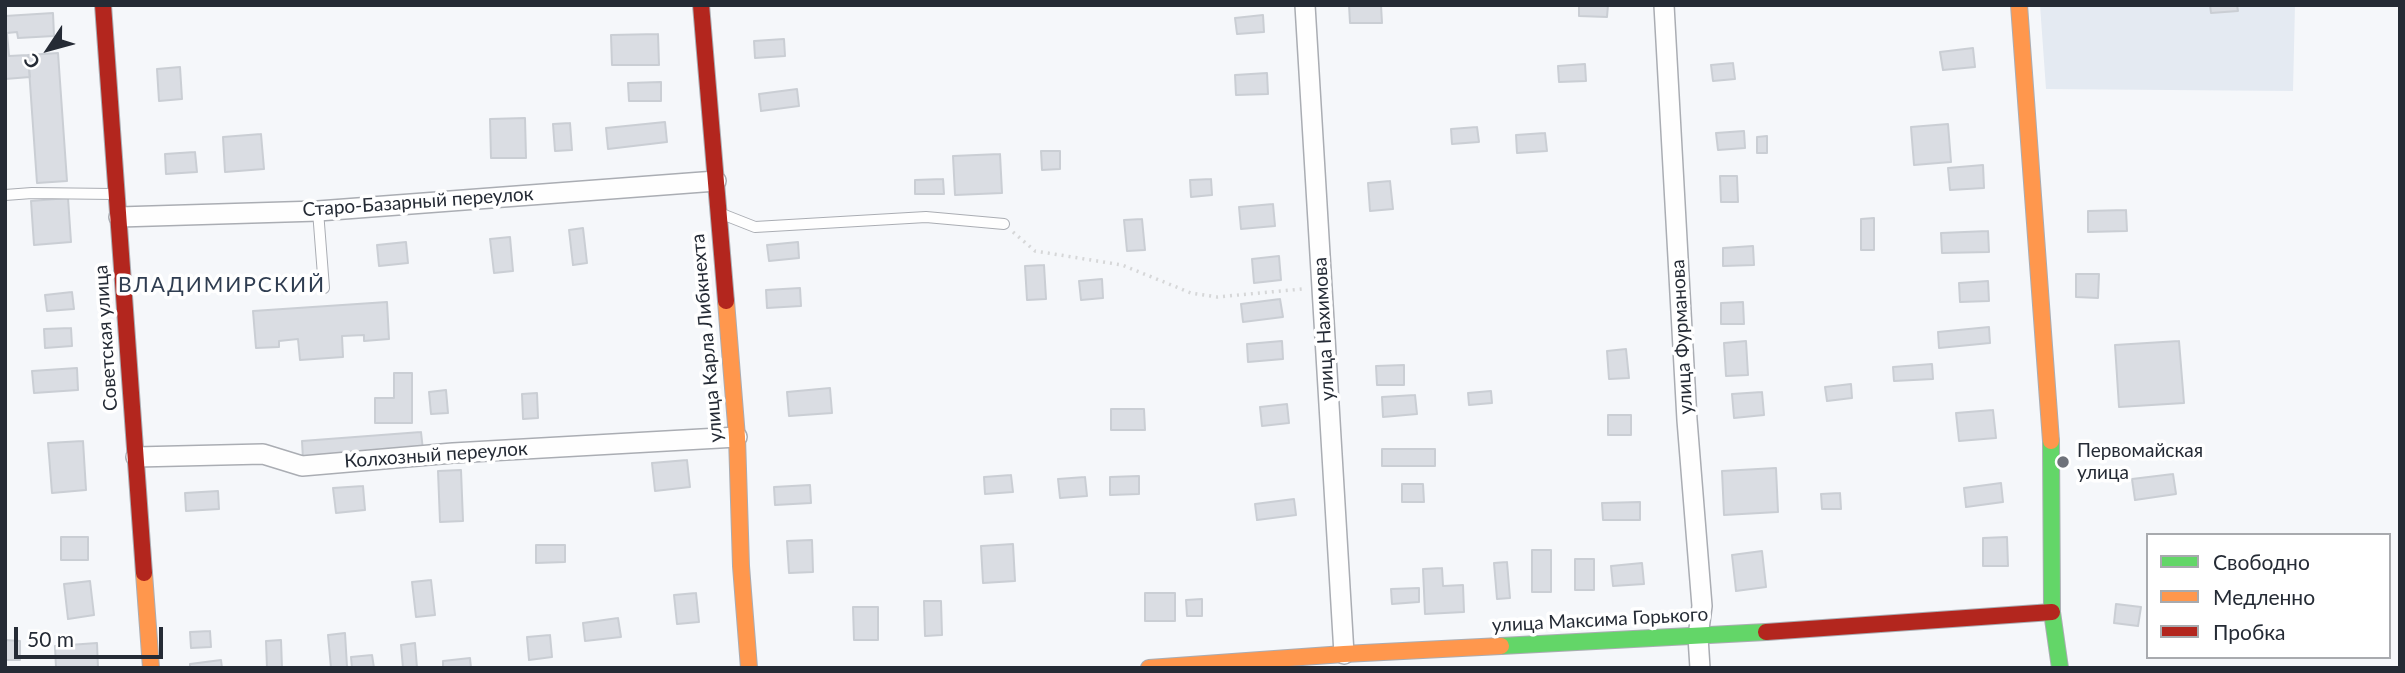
<!DOCTYPE html>
<meta charset="utf-8">
<style>
body{margin:0}
#map{position:relative;width:2405px;height:673px;overflow:hidden;background:#f5f7fa;font-family:Lato,sans-serif}
canvas{display:block}
.frame{position:absolute;inset:0;border:7px solid #252b35;pointer-events:none}
.legend{position:absolute;left:2146px;top:533px;width:245px;height:126px;box-sizing:border-box;background:#fff;border:2px solid #a8aaae;margin:0;padding:9px 12px;list-style:none;font-size:21px;color:#252b35}
.legend li{display:flex;align-items:center;gap:14px;height:35px}
.legend b{width:35px;border:2px solid #a8aaae}
.north{position:absolute;left:14px;top:14px;width:70px;height:70px;-webkit-text-stroke:5px #fff;paint-order:stroke;rotate:234deg;font-size:19px;font-weight:700;line-height:28px;text-align:center;color:#252b35}
.north::after{content:'';display:block;margin:auto;width:24px;height:32px;background:#252b35;clip-path:polygon(50% 0,100% 100%,50% 72%,0 100%)}
.scale{position:absolute;left:14px;top:627px;width:149px;height:32px;box-sizing:border-box;border:4px solid #252b35;border-top:0;padding-left:9px;font-size:21px;line-height:24px;white-space:nowrap;color:#252b35;-webkit-text-stroke:5px #fff;paint-order:stroke}
</style>
<div id="map">
<canvas width="2405" height="673"></canvas>
<div class="frame"></div>
<ul class="legend">
<li><b style="height:9px;background:#63d668"></b>Свободно</li>
<li><b style="height:9px;background:#ff974d"></b>Медленно</li>
<li><b style="height:9px;background:#b3261e"></b>Пробка</li>
</ul>
<div class="north">С</div>
<div class="scale">50 m</div>
</div>
<script>
const c = document.querySelector('canvas').getContext('2d');
c.lineJoin = 'round';
function fillPath(path, color) {
  c.fillStyle = color;
  c.fill(path, 'evenodd');
}
function toPath(rows) {
  const path = new Path2D();
  for (const r of rows) {
    path.moveTo(r[0], r[1]);
    for (let i = 2; i < r.length; i += 2) path.lineTo(r[i], r[i + 1]);
  }
  return path;
}
function stroke(path, color, width, dash) {
  c.strokeStyle = color;
  c.lineWidth = width;
  c.lineCap = dash ? 'butt' : 'round';
  c.setLineDash(dash || []);
  c.stroke(path);
}
function write(font, color, halo, rows, align = 'center') {
  c.font = font + ' Lato,sans-serif';
  c.lineWidth = 7;
  c.setLineDash([]);
  c.textBaseline = 'middle';
  c.strokeStyle = halo;
  c.fillStyle = color;
  for (const [text, x, y, turn = 0] of rows) {
    c.save();
    c.translate(x, y);
    c.rotate((+turn || 0) * Math.PI / 180);
    c.textAlign = isNaN(turn) ? turn : align;
    if (halo) c.strokeText(text, 0, 0);
    c.fillText(text, 0, 0);
    c.restore();
  }
}
fillPath(toPath([
 [2040,5,2295,5,2293,91,2046,89]
]), '#e4eaf2');
const building = toPath([
 [1349,5,1381,5,1382,23,1350,23,1349,5],
 [1579,5,1608,5,1607,17,1579,16,1579,5],
 [2210,5,2237,5,2238,11,2211,13,2210,5],
 [53,13,54,36,18,38,17,32,7,33,9,56,28,55,30,77,5,79,5,16,53,13],
 [1263,15,1264,32,1237,34,1235,18,1263,15],
 [658,34,659,65,612,65,611,35,658,34],
 [784,39,785,56,755,58,754,41,784,39],
 [1973,48,1975,67,1943,70,1940,52,1973,48],
 [58,53,67,181,37,183,28,55,58,53],
 [1733,63,1735,79,1713,81,1711,65,1733,63],
 [1585,64,1586,81,1559,82,1558,66,1585,64],
 [180,67,182,99,159,101,157,69,180,67],
 [1267,73,1268,94,1236,95,1235,75,1267,73],
 [661,82,661,101,629,101,628,83,661,82],
 [797,89,799,106,761,111,759,94,797,89],
 [525,118,526,158,491,158,490,119,525,118],
 [665,122,667,142,608,149,606,128,665,122],
 [570,123,572,150,555,151,553,124,570,123],
 [1948,124,1951,162,1914,165,1911,127,1948,124],
 [1477,127,1479,142,1452,144,1451,129,1477,127],
 [1744,131,1745,148,1718,150,1716,133,1744,131],
 [1545,133,1547,151,1517,153,1516,135,1545,133],
 [261,134,264,169,225,172,223,137,261,134],
 [1767,136,1767,153,1757,153,1757,137,1767,136],
 [1041,151,1060,151,1060,169,1042,170,1041,151],
 [195,152,197,172,166,174,165,154,195,152],
 [1000,154,1002,193,955,195,953,156,1000,154],
 [1983,165,1984,188,1950,190,1948,168,1983,165],
 [1720,176,1737,176,1738,202,1721,202,1720,176],
 [943,179,944,194,915,194,915,180,943,179],
 [1211,179,1212,195,1191,197,1190,180,1211,179],
 [1390,181,1393,209,1370,211,1368,183,1390,181],
 [68,198,71,242,34,245,31,201,68,198],
 [1273,204,1275,226,1241,229,1239,207,1273,204],
 [2126,210,2127,231,2088,232,2088,211,2126,210],
 [1874,218,1874,250,1861,250,1861,219,1874,218],
 [1142,219,1145,250,1127,251,1124,220,1142,219],
 [583,228,587,263,573,265,569,230,583,228],
 [1988,231,1989,252,1942,253,1941,233,1988,231],
 [510,237,513,271,494,273,490,239,510,237],
 [406,242,408,263,379,266,377,245,406,242],
 [798,242,799,258,769,261,767,245,798,242],
 [1753,246,1754,265,1723,266,1723,248,1753,246],
 [1279,256,1281,280,1254,283,1252,259,1279,256],
 [1044,265,1046,299,1027,300,1025,266,1044,265],
 [2076,274,2099,274,2098,298,2076,297,2076,274],
 [1102,279,1103,298,1081,300,1079,281,1102,279],
 [1988,281,1989,301,1960,302,1959,283,1988,281],
 [800,288,801,306,767,308,766,290,800,288],
 [72,292,74,309,47,311,45,295,72,292],
 [1280,299,1283,317,1243,322,1241,304,1280,299],
 [387,302,389,339,364,341,364,335,342,336,343,357,300,360,298,339,279,341,279,347,256,348,253,311,387,302],
 [1743,302,1744,324,1721,324,1721,303,1743,302],
 [1989,327,1990,343,1939,348,1938,332,1989,327],
 [71,328,72,346,45,348,44,329,71,328],
 [1282,341,1283,359,1248,362,1247,344,1282,341],
 [1746,341,1748,375,1726,376,1724,343,1746,341],
 [2179,341,2184,403,2119,407,2115,345,2179,341],
 [1626,349,1629,378,1609,379,1607,351,1626,349],
 [1932,364,1933,379,1894,381,1893,367,1932,364],
 [1404,365,1404,385,1377,385,1376,366,1404,365],
 [77,368,78,390,34,393,32,371,77,368],
 [394,373,412,373,412,423,375,423,375,398,394,398,394,373],
 [1851,384,1852,398,1827,401,1825,387,1851,384],
 [830,388,832,413,789,416,787,392,830,388],
 [446,390,448,413,431,414,429,392,446,390],
 [1491,391,1492,403,1469,405,1468,393,1491,391],
 [1762,392,1764,415,1734,418,1732,394,1762,392],
 [537,393,538,418,523,419,522,394,537,393],
 [1415,395,1417,414,1383,417,1382,397,1415,395],
 [1287,404,1289,423,1262,426,1260,407,1287,404],
 [1111,409,1144,409,1145,430,1111,430,1111,409],
 [1993,410,1996,438,1959,441,1956,413,1993,410],
 [1608,415,1631,415,1631,435,1608,435,1608,415],
 [421,432,423,450,303,459,302,441,421,432],
 [83,441,86,490,52,493,48,443,83,441],
 [1382,449,1435,449,1435,466,1382,466,1382,449],
 [687,460,690,487,655,491,652,463,687,460],
 [1776,468,1778,512,1724,515,1722,471,1776,468],
 [461,470,463,521,440,522,438,471,461,470],
 [2173,474,2176,494,2135,500,2132,479,2173,474],
 [1011,475,1013,492,985,494,984,477,1011,475],
 [1139,476,1139,494,1110,495,1110,477,1139,476],
 [1085,477,1087,496,1060,498,1058,479,1085,477],
 [2001,483,2003,502,1966,507,1964,488,2001,483],
 [1402,484,1423,484,1424,502,1402,502,1402,484],
 [810,485,811,503,775,505,774,487,810,485],
 [363,486,365,510,336,513,333,488,363,486],
 [218,491,219,509,186,511,185,493,218,491],
 [1840,493,1841,509,1822,509,1821,494,1840,493],
 [1294,499,1296,515,1257,520,1255,504,1294,499],
 [1640,502,1640,520,1603,520,1602,503,1640,502],
 [61,537,88,537,88,560,61,560,61,537],
 [2007,537,2008,566,1983,566,1983,538,2007,537],
 [812,540,813,572,789,573,787,541,812,540],
 [1013,544,1015,581,983,583,981,546,1013,544],
 [536,545,565,545,565,562,536,563,536,545],
 [1532,550,1551,550,1551,592,1532,592,1532,550],
 [1762,551,1766,587,1736,591,1732,555,1762,551],
 [1575,559,1594,559,1594,590,1575,590,1575,559],
 [1507,562,1510,598,1497,599,1494,563,1507,562],
 [1642,563,1644,584,1613,586,1611,566,1642,563],
 [1442,568,1443,586,1463,585,1464,612,1425,614,1423,569,1442,568],
 [431,580,435,615,416,617,412,582,431,580],
 [90,581,94,615,68,619,64,584,90,581],
 [1419,588,1419,602,1392,604,1391,589,1419,588],
 [696,593,699,622,677,624,674,595,696,593],
 [1145,593,1175,593,1175,621,1145,621,1145,593],
 [1202,599,1202,616,1187,616,1186,600,1202,599],
 [924,601,941,601,942,635,925,636,924,601],
 [2116,604,2141,607,2138,626,2114,623,2116,604],
 [853,607,878,607,878,640,854,640,853,607],
 [618,618,621,637,585,641,583,623,618,618],
 [210,631,211,647,191,648,190,632,210,631],
 [345,633,347,667,331,668,328,635,345,633],
 [550,635,552,657,529,660,527,637,550,635],
 [5,640,20,641,20,660,5,660,5,640],
 [281,640,282,668,267,668,266,641,281,640],
 [97,643,98,668,56,668,55,646,97,643],
 [415,643,417,668,403,668,401,645,415,643],
 [372,655,374,668,352,668,351,657,372,655],
 [470,658,471,668,443,668,443,661,470,658],
 [221,660,222,668,190,668,190,664,221,660]
]);
fillPath(building, '#dadde3');
stroke(building, '#caced4', 2);
const lane = toPath([
 [5,195,32,193,113,194],
 [318,211,324,288],
 [722,214,755,227,926,217,1004,224]
]);
const street = toPath([
 [1305,5,1344,654],
 [1664,5,1687,420,1702,606,1698,637,1700,668],
 [119,217,318,211,716,181],
 [136,457,263,454,302,466,453,453,737,437]
]);
const fast = toPath([
 [2051,441,2052,612,2060,668],
 [1501,646,1766,632]
]);
const slow = toPath([
 [2019,5,2051,441],
 [726,301,737,437,741,566,749,668],
 [144,573,151,668],
 [1149,668,1344,654,1501,646]
]);
const jam = toPath([
 [103,5,144,573],
 [701,5,726,301],
 [1766,632,2052,612]
]);
stroke(lane, '#aaadb3', 12);
stroke(street, '#aaadb3', 22);
stroke(fast, '#aaadb3', 18);
stroke(slow, '#aaadb3', 18);
stroke(jam, '#aaadb3', 18);
stroke(toPath([
 [1013,232,1035,251,1122,265,1191,293,1217,297,1302,289]
]), '#d6d7d8', 3.5, [2, 5]);
stroke(lane, '#fefefe', 10);
stroke(street, '#fefefe', 19);
stroke(fast, '#63d668', 16);
stroke(slow, '#ff974d', 16);
stroke(jam, '#b3261e', 16);
for (const [x, y, r, color] of [
 [2063,462,7,"#6e727a"]
]) {
  const dot = new Path2D();
  dot.arc(x, y, r, 0, 2 * Math.PI);
  c.fillStyle = color;
  c.fill(dot);
  stroke(dot, '#fff', 2.5);
}
write('19px', '#252b35', '#fff', [
 ["Старо-Базарный переулок",418,202,-4],
 ["улица Нахимова",1324,329,-93],
 ["улица Фурманова",1682,337,-93],
 ["Советская улица",106,338,-94],
 ["улица Карла Либкнехта",707,338,-95],
 ["Колхозный переулок",436,455,-4],
 ["улица Максима Горького",1600,620,-3]
]);
write('19px', '#252b35', '#fff', [
 ["Первомайская",2077,451],
 ["улица",2077,473]
], 'left');
c.letterSpacing = '2px';
write('21px', '#2f3d51', '#fff', [
 ["ВЛАДИМИРСКИЙ",222,285]
]);
c.letterSpacing = '0px';
</script>
